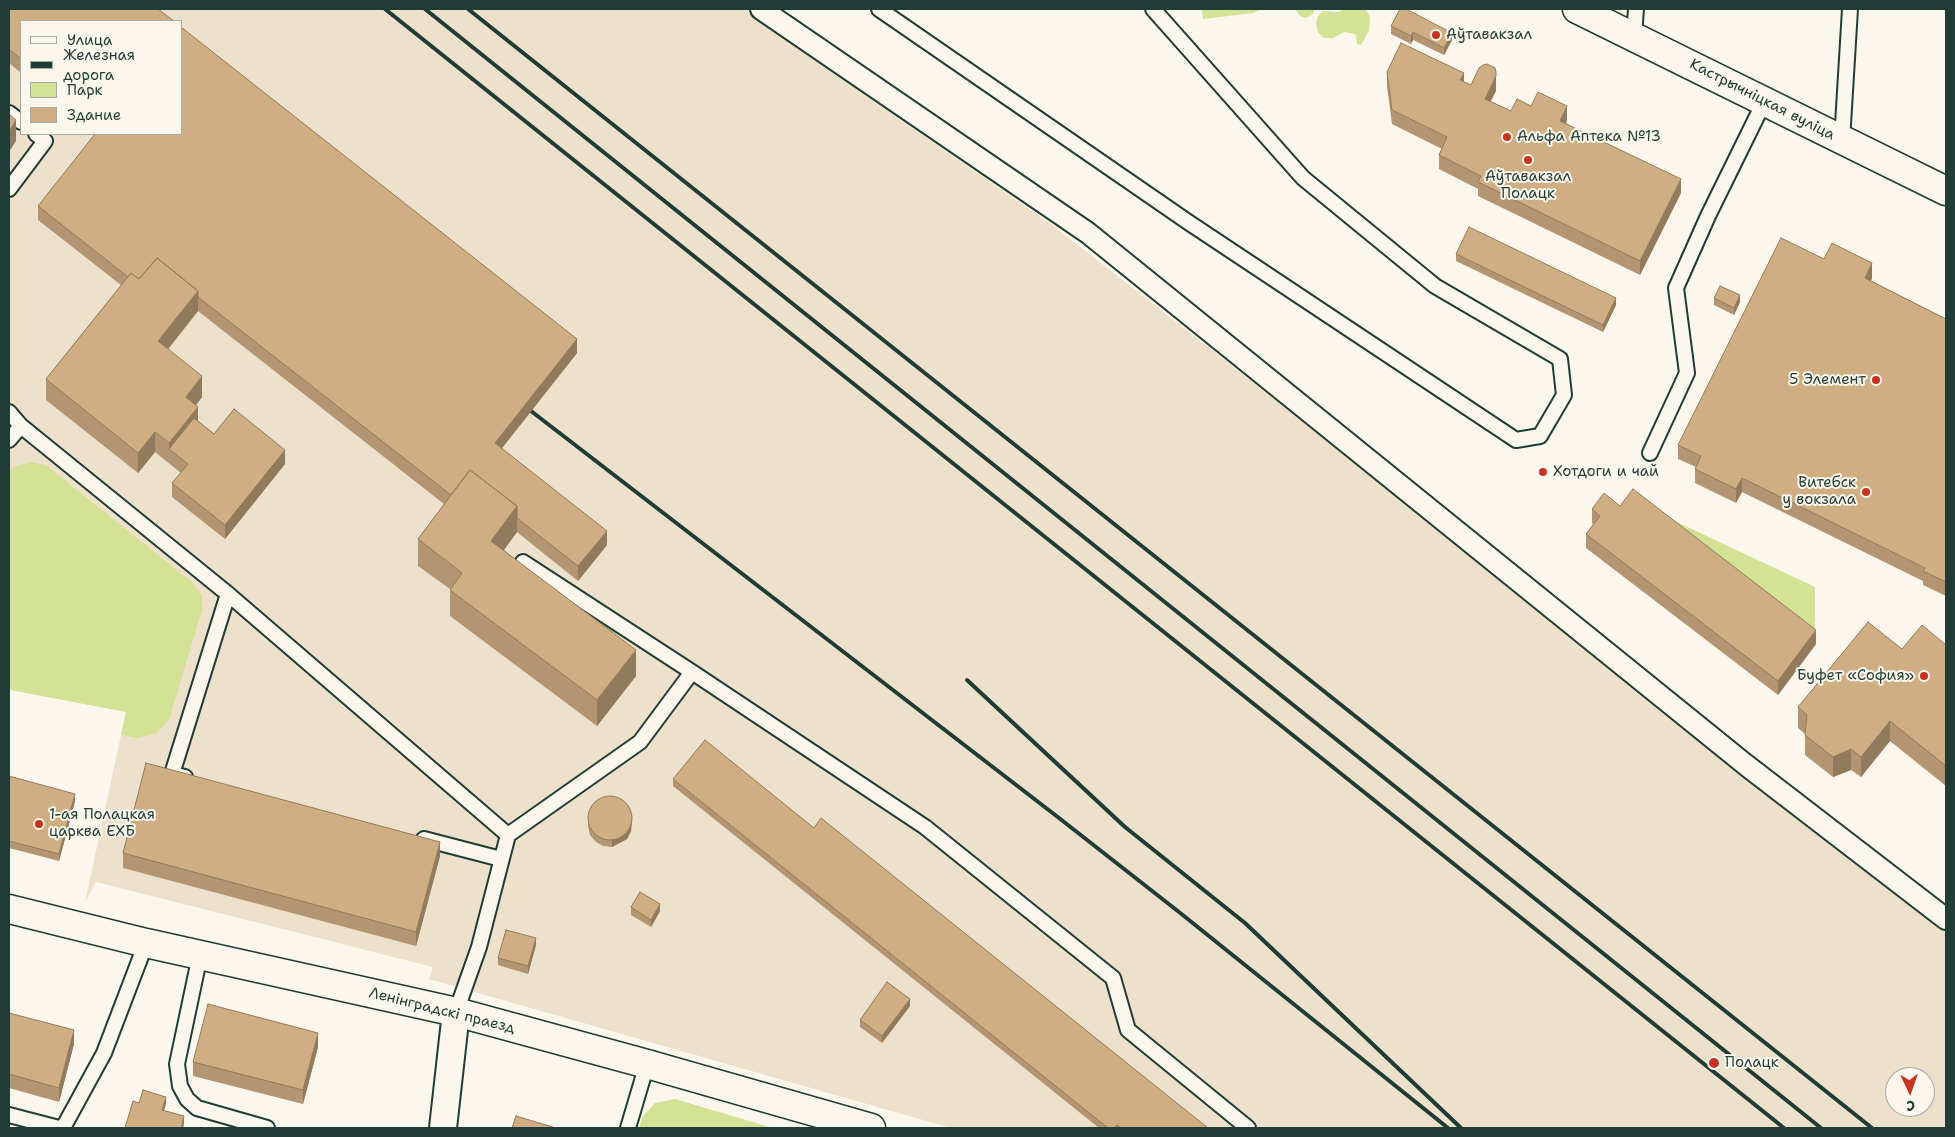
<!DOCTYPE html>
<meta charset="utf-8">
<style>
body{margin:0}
#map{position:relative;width:1955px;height:1137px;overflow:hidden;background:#fbf7ec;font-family:"Shantell Sans",sans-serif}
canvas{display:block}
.frame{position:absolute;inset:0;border:10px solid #1f3d34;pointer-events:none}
.legend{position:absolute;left:20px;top:20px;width:162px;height:115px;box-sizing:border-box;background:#fbf7ec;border:1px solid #a3ada2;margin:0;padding:6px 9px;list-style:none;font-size:15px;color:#1f3d34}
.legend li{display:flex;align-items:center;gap:10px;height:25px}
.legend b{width:25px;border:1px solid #a3ada2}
.north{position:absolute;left:1885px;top:1067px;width:50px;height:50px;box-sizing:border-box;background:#fbf7ec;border:1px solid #a3ada2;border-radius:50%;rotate:177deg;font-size:14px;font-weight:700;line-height:20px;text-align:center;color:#1f3d34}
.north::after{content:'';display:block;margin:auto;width:18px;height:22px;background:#c8321e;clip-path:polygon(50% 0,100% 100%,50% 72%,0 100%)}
</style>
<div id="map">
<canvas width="1955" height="1137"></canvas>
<div class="frame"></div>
<ul class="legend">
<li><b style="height:6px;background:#fbf7ec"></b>Улица</li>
<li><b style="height:6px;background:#1f3d34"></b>Железная дорога</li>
<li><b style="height:14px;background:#d3e295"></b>Парк</li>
<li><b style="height:14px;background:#d0ae83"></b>Здание</li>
</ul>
<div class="north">С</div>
</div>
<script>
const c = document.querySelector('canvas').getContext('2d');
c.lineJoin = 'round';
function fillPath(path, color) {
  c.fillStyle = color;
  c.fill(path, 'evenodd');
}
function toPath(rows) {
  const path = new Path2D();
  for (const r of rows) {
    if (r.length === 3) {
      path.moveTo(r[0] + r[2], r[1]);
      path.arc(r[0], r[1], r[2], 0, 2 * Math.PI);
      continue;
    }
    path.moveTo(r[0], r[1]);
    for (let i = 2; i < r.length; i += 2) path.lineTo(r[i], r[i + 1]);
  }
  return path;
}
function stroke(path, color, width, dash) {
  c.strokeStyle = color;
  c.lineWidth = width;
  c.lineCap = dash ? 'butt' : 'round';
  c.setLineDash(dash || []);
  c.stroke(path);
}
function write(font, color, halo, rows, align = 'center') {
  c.font = font + ' "Shantell Sans",sans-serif';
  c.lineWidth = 4;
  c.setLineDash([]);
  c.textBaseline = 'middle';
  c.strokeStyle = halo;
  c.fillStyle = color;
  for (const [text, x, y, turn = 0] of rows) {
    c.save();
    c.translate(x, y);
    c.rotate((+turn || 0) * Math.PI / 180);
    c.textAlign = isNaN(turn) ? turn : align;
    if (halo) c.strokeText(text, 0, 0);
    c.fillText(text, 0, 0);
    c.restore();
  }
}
fillPath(toPath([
 [9,9,759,9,753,18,1051,224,1391,490,1743,773,1946,932,1946,1128,951,1128,429,979,433,967,96,882,85,902,126,712,11,690,9,685],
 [21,21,181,21,181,134,21,134],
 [1895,1077,1925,1077,1925,1107,1895,1107]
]), '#eee1cc');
fillPath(toPath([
 [1202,9,1261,9,1253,13,1203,19],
 [1295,9,1315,9,1312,15,1306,18,1300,16],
 [1344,9,1366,9,1370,17,1369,31,1361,45,1357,44,1356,35,1351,33,1344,32,1333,38,1324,38,1318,32,1316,23,1318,16,1323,11,1339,12],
 [30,462,46,465,193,583,202,596,202,610,169,720,156,733,139,738,121,735,126,712,11,690,9,685,9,471,12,468],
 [1643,506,1815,587,1815,639],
 [675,1099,773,1128,639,1128,643,1116,655,1103]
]), '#d3e295');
const service = toPath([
 [879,9,1188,222,1516,440,1540,436,1564,395,1560,359,1435,286,1303,178,1153,9],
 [1634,36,1636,9],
 [9,113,21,122],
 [1842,141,1850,9],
 [9,189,45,141,36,134],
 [9,412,21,426,228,594,508,835,479,947,456,1012],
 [9,440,21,426],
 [1650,453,1687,373,1676,288,1708,216,1765,100],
 [523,562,692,672,925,827,1113,978,1128,1030,1248,1128],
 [185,777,172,774,228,594],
 [508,835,640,742,692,672],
 [424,839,501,859],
 [200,955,177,1064,180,1086,187,1099,197,1108,267,1128],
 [9,1115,59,1128],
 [63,1128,104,1053,146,943],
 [628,1128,647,1064]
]);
const pedestrian = toPath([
 [761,9,1088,233,1746,765,1946,919]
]);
const minor = toPath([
 [443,1128,456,1012]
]);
const tertiary = toPath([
 [9,909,146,943,456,1012,647,1064,871,1128]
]);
const secondary = toPath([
 [1577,9,1946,191]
]);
stroke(service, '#1f3d34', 18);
stroke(pedestrian, '#1f3d34', 24);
stroke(minor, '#1f3d34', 30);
stroke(tertiary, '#1f3d34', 31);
stroke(secondary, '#1f3d34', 31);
stroke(service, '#fbf7ec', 14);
stroke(pedestrian, '#fbf7ec', 20);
stroke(minor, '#fbf7ec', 26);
stroke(tertiary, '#fbf7ec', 28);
stroke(secondary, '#fbf7ec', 28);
stroke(toPath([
 [385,9,1784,1128],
 [425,9,1821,1128],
 [468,9,1872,1128],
 [531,411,1059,818,1179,912,1448,1128],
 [967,680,1125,827,1245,923,1461,1128]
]), '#1f3d34', 4);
fillPath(toPath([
 [9,9,21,21,21,73,9,63],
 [1391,26,1452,40,1444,55,1413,40,1411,44,1391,34],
 [1387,72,1464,82,1471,85,1496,86,1496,91,1490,101,1511,111,1531,106,1567,120,1566,123,1681,193,1640,275,1478,196,1478,189,1439,169,1439,155,1442,149,1392,124,1387,86],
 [38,206,577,353,502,448,607,545,578,581,517,532,504,550,636,676,597,726,450,616,450,589,418,566,418,539,444,504,198,311,168,349,202,397,196,405,198,421,214,434,285,464,225,539,172,497,172,483,181,473,155,452,138,473,46,400,46,379,121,285,38,220],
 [1456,254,1616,305,1603,332,1456,261],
 [1824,259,1872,278,1871,281,1946,319,1946,596,1923,585,1923,581,1742,492,1736,503,1695,483,1695,469,1696,467,1678,459,1678,445],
 [1714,298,1740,302,1734,315,1714,305],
 [1620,506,1816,644,1778,695,1586,548,1586,534,1593,524,1592,523,1592,509],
 [1946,645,1946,786,1890,741,1861,777,1851,770,1833,777,1805,755,1805,734,1798,728,1798,707,1902,649],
 [9,776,75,801,59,861,9,848],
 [673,779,814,828,1208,1128,1099,1128,673,786],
 [588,819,632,823,631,831,627,839,612,847,603,846,596,842,590,835,588,826],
 [123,853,440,856,416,946,123,868],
 [631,907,660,911,651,927,631,915],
 [536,945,528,974,498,965,498,958],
 [910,1006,882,1043,860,1027,860,1020],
 [9,1013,74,1044,59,1102,9,1088],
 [318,1047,303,1104,193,1076,193,1062]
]), '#b39671');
fillPath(toPath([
 [1413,32,1413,40,1411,44,1411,36],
 [1452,33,1452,40,1444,55,1444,48],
 [1496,72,1496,91,1485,113,1485,99],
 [1464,73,1464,87,1460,80],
 [1567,106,1567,120,1560,135,1560,121],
 [16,120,16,141,9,152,9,132],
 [1681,179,1681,193,1640,275,1640,261],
 [1872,263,1872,278,1865,292,1865,278],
 [198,291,198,311,158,362,158,341],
 [1740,295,1740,302,1734,315,1734,308],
 [1616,298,1616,305,1603,332,1603,325],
 [577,339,577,353,495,457,495,443],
 [202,376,202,397,186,418,186,397],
 [198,407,198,428,169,449,169,443],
 [155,432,155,452,138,473,138,453],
 [285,450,285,464,225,539,225,525],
 [1742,478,1742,492,1736,503,1736,489],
 [517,506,517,532,491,567,491,541],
 [607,531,607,545,578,581,578,566],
 [1816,630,1816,644,1778,695,1778,681],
 [636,650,636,676,597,726,597,700],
 [1890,721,1890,741,1861,777,1861,757],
 [1851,749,1851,770,1833,777,1833,757],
 [75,794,75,801,59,861,59,854],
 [632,816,631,831,627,839,612,847,612,840],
 [440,842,440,856,416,946,416,932],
 [660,904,660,911,651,927,651,920],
 [536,938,536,945,528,974,528,966],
 [910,999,910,1006,882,1043,882,1036],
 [74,1030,74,1044,59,1102,59,1088],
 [318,1033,318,1047,303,1104,303,1090],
 [166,1097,166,1104,162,1117,162,1110],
 [184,1116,184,1124,183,1128,181,1128]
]), '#927a5c');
const building = toPath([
 [9,9,158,9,174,21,21,21,21,59,9,49,9,9],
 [1400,9,1406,9,1452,33,1444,48,1413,32,1411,36,1391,26,1400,9],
 [181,27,577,339,495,443,607,531,578,566,517,518,517,506,470,470,451,495,198,297,198,291,157,258,139,279,131,273,128,277,38,206,95,134,181,134,181,27],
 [1401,43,1464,73,1460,80,1471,85,1479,68,1483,65,1487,64,1495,68,1496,72,1496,76,1485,99,1511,111,1517,99,1531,106,1538,92,1567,106,1560,121,1681,179,1640,261,1478,182,1481,176,1439,155,1447,137,1392,110,1387,72,1401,43],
 [9,114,16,120,9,132,9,114],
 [1469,227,1616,298,1603,325,1456,254,1469,227],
 [1781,238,1824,259,1832,243,1872,263,1865,278,1946,319,1946,582,1923,571,1925,568,1742,478,1736,489,1695,469,1701,456,1678,445,1781,238],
 [157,258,198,291,158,341,202,376,186,397,198,407,169,443,155,432,138,453,46,379,131,273,139,279,157,258],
 [1720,286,1740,295,1734,308,1714,298,1720,286],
 [234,409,285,450,225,525,172,483,188,464,169,449,194,418,214,434,234,409],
 [470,470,517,506,491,541,636,650,597,700,450,590,462,573,418,539,470,470],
 [1633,489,1816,630,1778,681,1586,534,1600,516,1592,509,1604,493,1620,506,1633,489],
 [1868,622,1902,649,1922,625,1946,645,1946,766,1890,721,1861,757,1851,749,1833,757,1805,735,1807,715,1798,707,1868,622],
 [705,740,814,828,821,818,1208,1128,1121,1128,1117,1125,1114,1128,1108,1128,673,779,705,740],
 [146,763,440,842,416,932,123,853,146,763],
 [9,776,75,794,59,854,9,841,9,776],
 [610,818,22],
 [640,892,660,904,651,920,631,907,640,892],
 [506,930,536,938,528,966,498,958,506,930],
 [887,982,910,999,882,1036,860,1020,887,982],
 [208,1004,318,1033,303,1090,193,1062,208,1004],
 [9,1013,74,1030,59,1088,9,1074,9,1013],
 [143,1090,166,1097,162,1110,184,1116,181,1128,125,1128,133,1101,139,1103,143,1090],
 [516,1116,556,1128,512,1128,516,1116]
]);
fillPath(building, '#d0ae83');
stroke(building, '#927a5c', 1);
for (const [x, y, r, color] of [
 [1436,35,5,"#c8321e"],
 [1507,137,5,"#c8321e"],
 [1528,160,5,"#c8321e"],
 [1876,380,5,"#c8321e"],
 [1543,472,5,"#c8321e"],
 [1866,492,5,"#c8321e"],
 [1924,676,5,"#c8321e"],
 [39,824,5,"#c8321e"],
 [1714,1063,6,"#c8321e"]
]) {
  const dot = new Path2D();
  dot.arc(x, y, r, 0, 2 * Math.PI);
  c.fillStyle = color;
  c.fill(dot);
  stroke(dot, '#fbf7ec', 2);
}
write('15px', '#1f3d34', '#fbf7ec', [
 ["Аўтавакзал",1446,35],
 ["Альфа Аптека №13",1517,137],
 ["Аўтавакзал",1528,177,"center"],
 ["Полацк",1528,194,"center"],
 ["5 Элемент",1866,380,"right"],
 ["Хотдоги и чай",1553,472],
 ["Витебск",1856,483,"right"],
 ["у вокзала",1856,500,"right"],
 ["Буфет «София»",1914,676,"right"],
 ["1-ая Полацкая",49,815],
 ["царква ЕХБ",49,832],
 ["Полацк",1725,1063]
], 'left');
write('15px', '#1f3d34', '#fbf7ec', [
 ["Кастрычніцкая вуліца",1762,100,27],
 ["Ленінградскі праезд",442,1011,14]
]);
</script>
